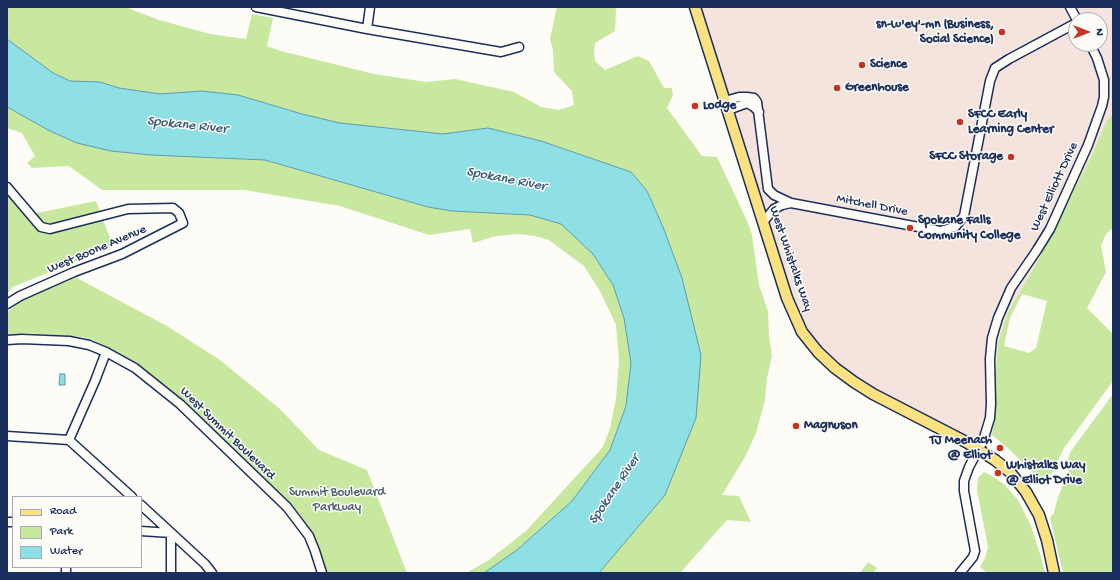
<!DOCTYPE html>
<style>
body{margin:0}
#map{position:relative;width:1120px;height:580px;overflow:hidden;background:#fdfcf7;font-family:"Gochi Hand",sans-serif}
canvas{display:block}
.frame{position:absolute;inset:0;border:8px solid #1b2f5e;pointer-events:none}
.legend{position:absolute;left:12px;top:496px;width:130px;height:72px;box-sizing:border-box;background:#fdfcf7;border:1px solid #a3aaba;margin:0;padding:5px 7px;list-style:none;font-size:12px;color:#1b2f5e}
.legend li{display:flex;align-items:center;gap:8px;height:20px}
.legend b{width:20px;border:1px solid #a3aaba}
.north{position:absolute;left:1068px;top:12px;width:40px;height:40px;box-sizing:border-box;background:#fdfcf7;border:1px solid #a3aaba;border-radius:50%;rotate:90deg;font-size:11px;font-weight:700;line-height:16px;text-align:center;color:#1b2f5e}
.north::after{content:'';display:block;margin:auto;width:14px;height:18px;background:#c8321e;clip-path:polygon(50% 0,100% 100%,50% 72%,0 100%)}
</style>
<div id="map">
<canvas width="1120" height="580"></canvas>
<div class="frame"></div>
<ul class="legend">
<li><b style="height:5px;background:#fbe180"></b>Road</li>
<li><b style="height:11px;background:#c8e79f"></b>Park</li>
<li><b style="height:11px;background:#8ee0e5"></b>Water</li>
</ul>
<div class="north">N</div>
</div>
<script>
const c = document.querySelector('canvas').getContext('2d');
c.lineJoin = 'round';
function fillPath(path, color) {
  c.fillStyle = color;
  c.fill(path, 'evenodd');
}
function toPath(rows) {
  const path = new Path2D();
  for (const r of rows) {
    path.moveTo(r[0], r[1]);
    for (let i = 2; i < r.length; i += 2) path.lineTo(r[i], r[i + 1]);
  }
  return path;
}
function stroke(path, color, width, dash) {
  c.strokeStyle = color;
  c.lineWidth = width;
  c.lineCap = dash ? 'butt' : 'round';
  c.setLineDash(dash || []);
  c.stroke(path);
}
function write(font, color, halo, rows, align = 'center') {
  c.font = font + ' "Gochi Hand",sans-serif';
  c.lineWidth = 3;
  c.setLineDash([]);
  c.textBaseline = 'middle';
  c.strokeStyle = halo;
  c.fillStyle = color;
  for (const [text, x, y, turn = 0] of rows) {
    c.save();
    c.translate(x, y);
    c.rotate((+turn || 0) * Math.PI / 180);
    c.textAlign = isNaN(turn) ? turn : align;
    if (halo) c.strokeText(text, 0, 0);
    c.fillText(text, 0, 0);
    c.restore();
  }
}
fillPath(toPath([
 [695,7,1113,7,1113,113,1106,122,1092,155,1036,264,1007,314,998,344,996,371,996,411,991,444,983,449,854,382,802,332],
 [1076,20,1100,20,1100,44,1076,44]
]), '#f5e3de');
fillPath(toPath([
 [7,7,125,7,159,20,210,34,246,39,252,14,273,18,267,46,281,51,374,74,426,82,455,79,514,92,541,107,559,110,574,105,572,91,554,72,553,50,550,39,557,7,619,7,616,9,615,31,595,43,594,51,595,61,605,70,638,56,649,61,664,88,672,88,673,95,667,108,702,156,717,157,748,223,752,235,759,285,768,311,769,335,772,356,767,378,765,400,756,433,745,457,722,495,739,496,751,522,727,520,680,573,599,573,665,495,682,278,663,227,647,191,631,172,541,141,488,128,443,134,340,123,302,114,238,95,202,91,160,94,119,88,100,82,70,81,53,73,7,39],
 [7,107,50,131,111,151,151,155,265,160,428,207,452,211,530,215,561,224,593,254,613,285,624,318,631,363,626,406,610,450,572,501,517,550,484,573,466,573,489,560,526,531,603,447,610,428,616,399,619,361,616,325,600,291,584,266,549,240,535,236,518,234,496,236,473,243,470,229,429,235,340,206,244,190,102,190,69,166,32,168,27,163,35,156,22,133,7,128],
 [1113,113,1113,228,1106,234,1101,245,1106,272,1087,308,1113,334,1113,381,1064,448,1058,460,1054,471,1043,481,1040,482,1030,470,1010,450,992,435,996,411,996,371,998,344,1007,314,1036,264,1092,155,1106,122],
 [1022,294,1047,301,1036,348,1029,353,1004,346,1010,318],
 [7,192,27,215,96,201,113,246,13,287,7,294],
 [75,277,167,326,220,360,280,409,319,450,367,470,407,573,326,573,323,558,313,534,298,512,287,500,186,404,150,375,128,359,93,340,81,337,55,335,26,333,7,335,7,313,20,301],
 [1113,394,1113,573,1063,573,1050,518,1054,513,1057,500,1070,468,1068,458,1071,451],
 [984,472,990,475,1004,484,1018,500,1031,526,1041,557,1045,573,987,573,980,567,985,558,988,547,977,490,978,478],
 [868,562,877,568,873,573,860,573]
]), '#c8e79f');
const water = toPath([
 [7,39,53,73,70,81,100,82,119,88,160,94,202,91,238,95,302,114,340,123,443,134,488,128,541,141,631,172,647,191,663,227,682,278,701,355,696,418,665,495,599,573,484,573,517,550,572,501,610,450,626,406,631,363,624,318,613,285,593,254,561,224,530,215,452,211,428,207,265,160,151,155,111,151,77,143,50,131,7,107,7,39],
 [60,374,65,374,65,385,59,385,60,374]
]);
fillPath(water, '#8ee0e5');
stroke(water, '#6099af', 1);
const minor = toPath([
 [256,7,367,29,501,52,519,47],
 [1070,7,1077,20],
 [367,29,370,7],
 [725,101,739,97,747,97,754,98,757,102,768,189,774,195,791,203,940,231,955,227,964,216,990,81,995,68,1009,59,1076,23],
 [728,110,747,103,754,107,759,112],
 [7,187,41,227,50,229,128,209,173,208,179,213,183,223,122,254,74,272,20,296,7,304],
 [763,222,774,209,782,205,791,203],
 [7,340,22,339,69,341,89,345,106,352,135,368,180,404,287,507,309,536,315,551,322,573],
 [7,436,69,440,132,497],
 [69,440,95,381,106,352],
 [141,505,205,564,212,573],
 [7,522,13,522],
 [141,531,171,533,171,573],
 [66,573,66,567],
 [960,573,973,557,975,551,964,491,964,481,969,467,983,441,990,418,991,404,990,359,992,338,998,318,1011,288,1037,250,1050,229,1088,145,1102,106,1104,97,1104,80,1097,58,1090,44]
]);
const major = toPath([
 [695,7,787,298,802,332,818,352,835,368,854,382,873,394,966,442,995,460,1010,472,1026,492,1039,515,1047,540,1054,573]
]);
stroke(minor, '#1b2f5e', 11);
stroke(major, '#1b2f5e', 13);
stroke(minor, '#fdfcf7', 8);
stroke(major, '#fbe180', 10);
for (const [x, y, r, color] of [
 [1002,32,4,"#c8321e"],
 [862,65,4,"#c8321e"],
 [837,88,4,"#c8321e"],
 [695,106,4,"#c8321e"],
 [960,122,4,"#c8321e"],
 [1011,157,4,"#c8321e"],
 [910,228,4,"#c8321e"],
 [796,426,4,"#c8321e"],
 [1000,448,4,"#c8321e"],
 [998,473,4,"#c8321e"]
]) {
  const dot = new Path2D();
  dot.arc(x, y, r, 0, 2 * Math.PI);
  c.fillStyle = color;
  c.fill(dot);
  stroke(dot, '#fdfcf7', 1.5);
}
write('bold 13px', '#1b2f5e', '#fdfcf7', [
 ["sn-w'ey'-mn (Business,",994,25,"right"],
 ["Social Science)",994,40,"right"],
 ["Science",870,65],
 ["Greenhouse",845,88],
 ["Lodge",703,106],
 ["SFCC Early",968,115],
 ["Learning Center",968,130],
 ["SFCC Storage",1003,157,"right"],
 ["Spokane Falls",918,221],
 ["Community College",918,236],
 ["Magnuson",804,426],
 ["TJ Meenach",992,441,"right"],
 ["@ Elliot",992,456,"right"],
 ["Whistalks Way",1006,466],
 ["@ Elliot Drive",1006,481]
], 'left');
write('13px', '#1b2f5e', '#fdfcf7', [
 ["West Elliott Drive",1055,187,-65],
 ["Mitchell Drive",872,206,11],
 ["West Boone Avenue",97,250,-23],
 ["West Whistalks Way",790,259,71],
 ["West Summit Boulevard",227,434,44]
]);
write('13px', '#465d6e', '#fdfcf7', [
 ["Summit Boulevard",337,493],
 ["Parkway",337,508]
]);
write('italic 14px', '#385b80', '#fdfcf7', [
 ["Spokane River",187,126,6],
 ["Spokane River",506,180,11],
 ["Spokane River",615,490,-56]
]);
</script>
